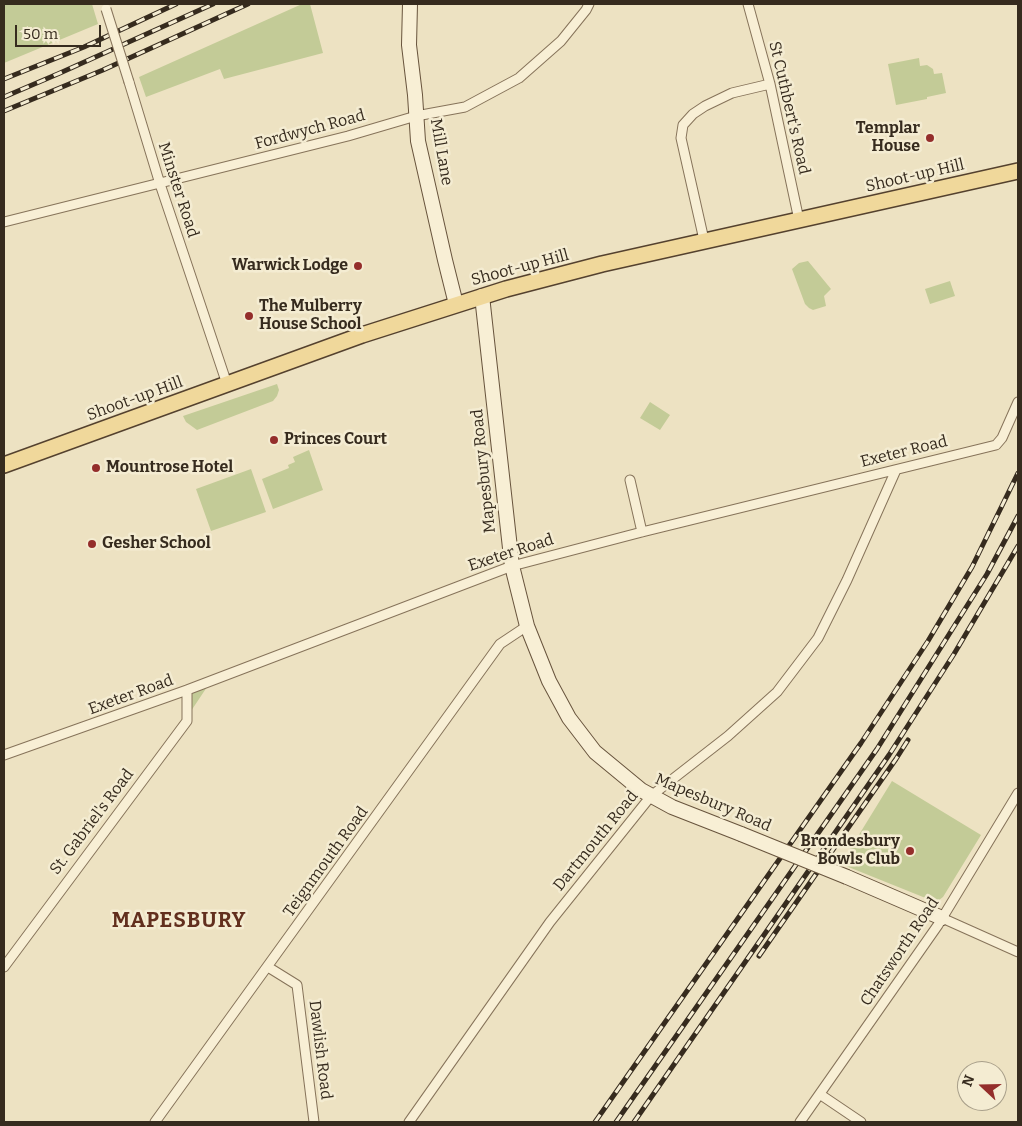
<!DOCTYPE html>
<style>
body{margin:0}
#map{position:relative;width:1022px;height:1126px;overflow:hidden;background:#ede2c2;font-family:Bitter,serif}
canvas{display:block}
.frame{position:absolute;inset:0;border:5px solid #362b1e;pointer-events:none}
.north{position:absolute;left:957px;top:1061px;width:50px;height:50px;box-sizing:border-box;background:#f4ecd2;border:1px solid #a89f8a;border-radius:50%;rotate:291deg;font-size:14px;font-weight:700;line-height:20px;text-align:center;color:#362b1e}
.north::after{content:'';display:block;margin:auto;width:18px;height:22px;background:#942e2b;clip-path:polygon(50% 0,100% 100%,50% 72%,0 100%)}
.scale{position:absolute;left:15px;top:25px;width:86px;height:22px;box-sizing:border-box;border:2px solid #362b1e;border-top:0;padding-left:6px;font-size:15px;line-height:18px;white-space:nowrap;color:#362b1e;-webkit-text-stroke:4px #f4ecd2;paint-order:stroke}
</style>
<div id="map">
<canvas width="1022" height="1126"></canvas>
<div class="frame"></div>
<div class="north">N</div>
<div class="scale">50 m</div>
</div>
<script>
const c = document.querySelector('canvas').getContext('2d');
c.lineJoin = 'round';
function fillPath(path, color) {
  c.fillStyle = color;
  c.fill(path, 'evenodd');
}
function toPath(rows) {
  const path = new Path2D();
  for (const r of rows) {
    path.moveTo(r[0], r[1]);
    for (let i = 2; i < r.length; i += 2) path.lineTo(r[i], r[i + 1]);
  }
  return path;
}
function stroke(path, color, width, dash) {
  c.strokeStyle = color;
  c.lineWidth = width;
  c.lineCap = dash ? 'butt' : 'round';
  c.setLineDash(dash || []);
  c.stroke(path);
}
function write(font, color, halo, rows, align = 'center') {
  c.font = font + ' Bitter,serif';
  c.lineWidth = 5;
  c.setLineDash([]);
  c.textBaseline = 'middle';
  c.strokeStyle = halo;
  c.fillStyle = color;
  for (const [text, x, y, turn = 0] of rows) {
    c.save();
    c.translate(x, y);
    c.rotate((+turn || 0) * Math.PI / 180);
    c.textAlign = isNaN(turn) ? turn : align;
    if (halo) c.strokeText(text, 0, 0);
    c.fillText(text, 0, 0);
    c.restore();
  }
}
fillPath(toPath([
 [4,4,92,4,98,24,4,63],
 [302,4,310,4,323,53,224,79,220,69,146,97,139,77],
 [919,58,920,66,927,65,933,69,934,74,942,73,946,93,927,97,927,99,896,105,888,64],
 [808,261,831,289,824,296,826,306,813,310,809,308,805,304,792,269,799,263],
 [950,281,955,296,930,304,925,289],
 [277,384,279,390,277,396,273,401,197,430,186,422,183,416],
 [650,402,670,415,660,430,640,418],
 [309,450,323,490,273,509,262,479,289,468,288,465,295,462,293,457],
 [251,469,266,512,211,531,196,489],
 [207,687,187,717,187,695],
 [892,781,981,835,943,897,939,900,933,901,841,864]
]), '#c3cb97');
const street = toPath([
 [748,4,770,84,799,220],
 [129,82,160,184,227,384],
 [4,222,348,136,416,116,465,107,519,78,561,41,586,10,589,4],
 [704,240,681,138,683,125,693,114,705,106,732,93,770,84],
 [630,480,642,532],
 [4,755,187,690,512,566,642,532,996,445,1002,438,1018,402],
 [942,918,1018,952],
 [4,967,187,721,187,690],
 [268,967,297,985,314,1122],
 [821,1095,861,1122],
 [155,1122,500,644,527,626],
 [409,1122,550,922,651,796,728,736,777,692,818,638,847,580,896,470],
 [800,1122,938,925,1018,793]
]);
const secondary = toPath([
 [410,4,409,45,415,95,418,141,445,260,456,304],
 [482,296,512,566,527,626,549,681,569,718,595,752,641,790,672,807,741,834],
 [847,877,942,918]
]);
const primary = toPath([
 [4,465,362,335,506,289,602,264,1018,171]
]);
stroke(street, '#86735a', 11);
stroke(secondary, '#68543d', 16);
stroke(primary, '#54412e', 18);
stroke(street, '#f8efd5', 9);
stroke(secondary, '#f8efd5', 14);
stroke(primary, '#f0d89b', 15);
const rail = toPath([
 [4,79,84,47,176,4],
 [4,97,60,73,213,4],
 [4,111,103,70,248,4],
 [759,956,896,759,908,740],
 [595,1122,861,743,928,641,972,567,1018,473],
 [616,1122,877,749,987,574,1018,516],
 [634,1122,889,755,954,654,1018,546]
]);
stroke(rail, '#362b1e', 5);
stroke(rail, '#f4ecd2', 3, [9]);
const streetBridge = toPath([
 [106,9,129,82]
]);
const secondaryBridge = toPath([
 [741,834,847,877]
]);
stroke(streetBridge, '#86735a', 11, []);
stroke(secondaryBridge, '#68543d', 16, []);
stroke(streetBridge, '#f8efd5', 9);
stroke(secondaryBridge, '#f8efd5', 14);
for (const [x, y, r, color] of [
 [930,138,5,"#942e2b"],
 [358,266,5,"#942e2b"],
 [249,316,5,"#942e2b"],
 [274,440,5,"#942e2b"],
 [96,468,5,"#942e2b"],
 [92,544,5,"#942e2b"],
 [910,851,5,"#942e2b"]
]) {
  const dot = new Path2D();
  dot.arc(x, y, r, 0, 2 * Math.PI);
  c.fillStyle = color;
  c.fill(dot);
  stroke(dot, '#f4ecd2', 2);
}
write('16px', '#362b1e', '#f4ecd2', [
 ["St Cuthbert's Road",789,108,77],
 ["Fordwych Road",310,130,-15],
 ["Mill Lane",441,152,80],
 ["Shoot-up Hill",915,176,-13],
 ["Minster Road",178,190,72],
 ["Shoot-up Hill",520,268,-15],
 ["Shoot-up Hill",135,399,-20],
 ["Exeter Road",904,452,-14],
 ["Mapesbury Road",484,471,-96],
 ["Exeter Road",511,553,-18],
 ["Exeter Road",131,695,-20],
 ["Mapesbury Road",713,803,23],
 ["St. Gabriel's Road",92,822,-53],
 ["Dartmouth Road",596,841,-51],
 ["Teignmouth Road",326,862,-54],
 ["Chatsworth Road",900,952,-56],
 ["Dawlish Road",320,1050,83]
]);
write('bold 16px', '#362b1e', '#f4ecd2', [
 ["Templar",920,129,"right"],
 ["House",920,147,"right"],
 ["Warwick Lodge",348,266,"right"],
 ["The Mulberry",259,307],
 ["House School",259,325],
 ["Princes Court",284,440],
 ["Mountrose Hotel",106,468],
 ["Gesher School",102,544],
 ["Brondesbury",900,842,"right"],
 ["Bowls Club",900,860,"right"]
], 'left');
c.letterSpacing = '1px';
write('bold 21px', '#622f1e', '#f4ecd2', [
 ["MAPESBURY",179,921]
]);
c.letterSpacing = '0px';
</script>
